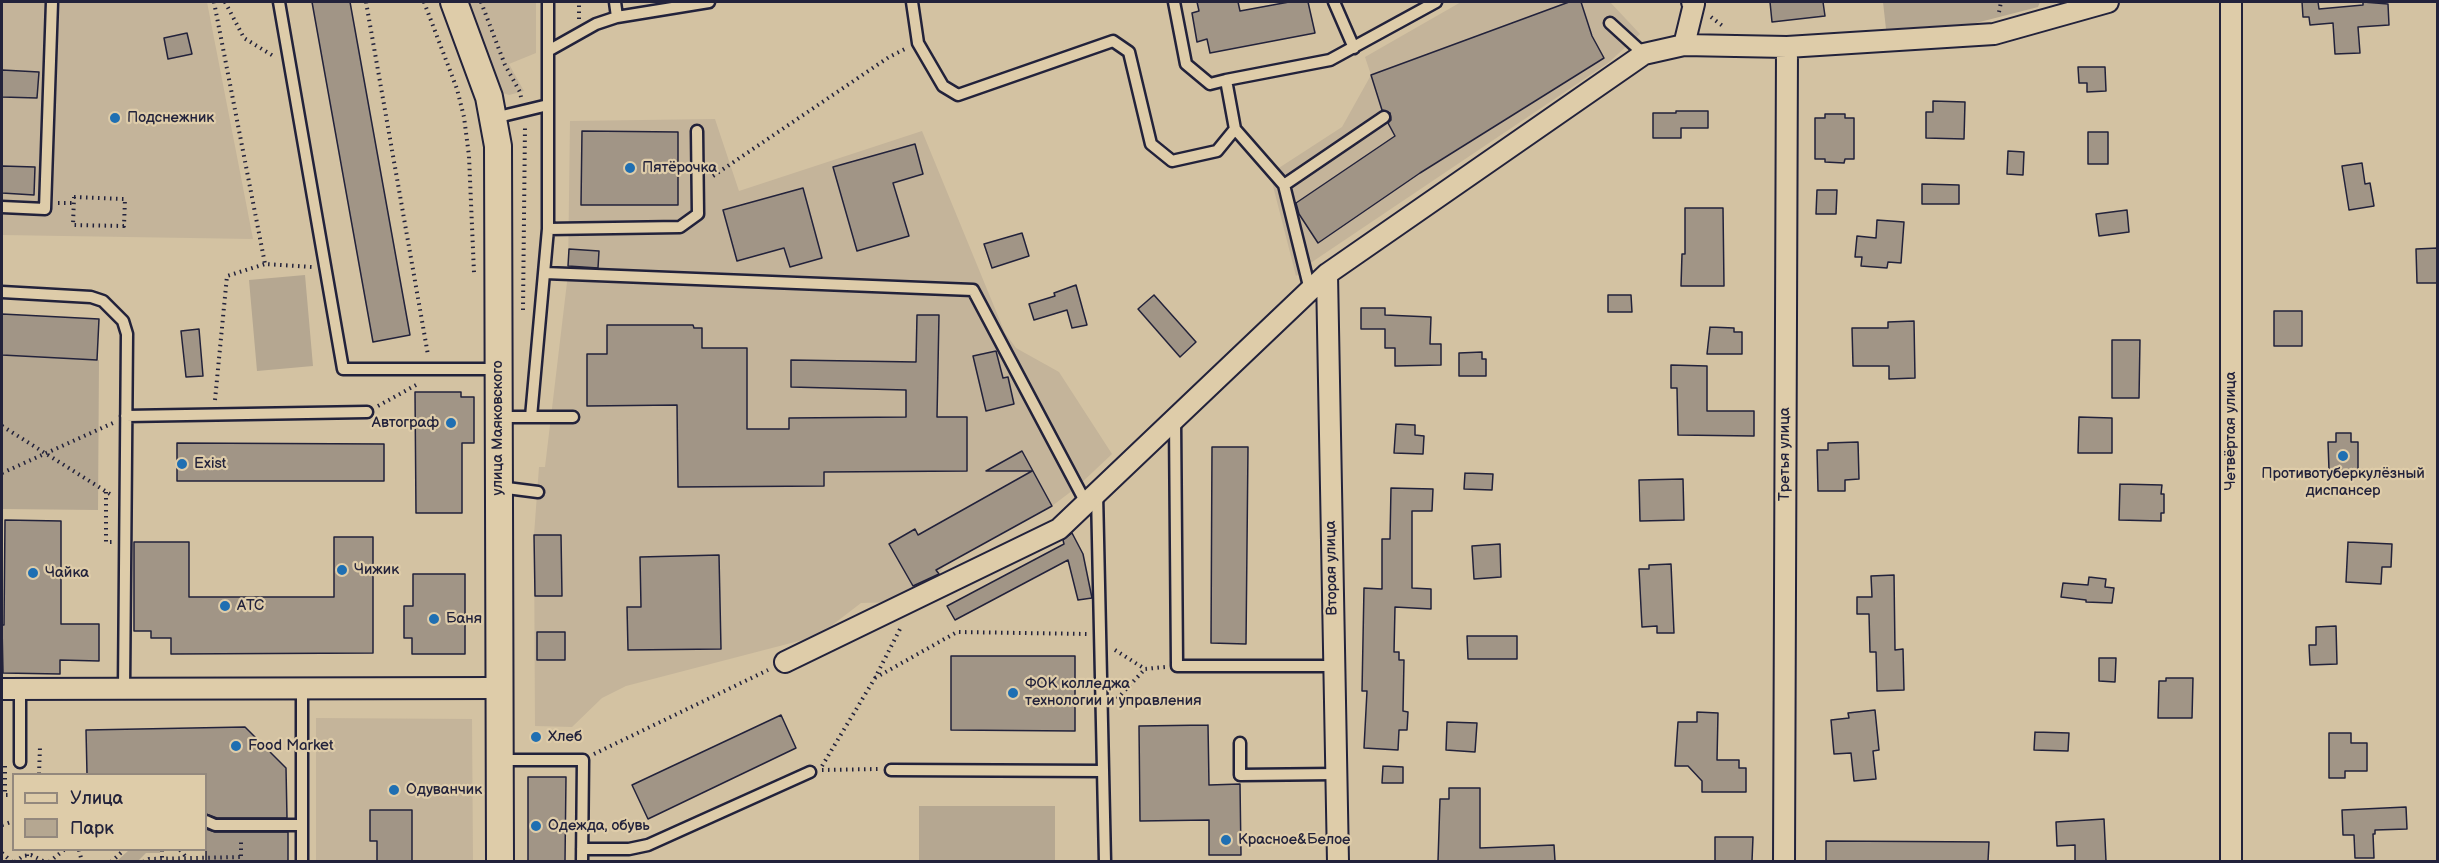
<!DOCTYPE html>
<meta charset="utf-8">
<style>
body{margin:0}
#map{position:relative;width:2439px;height:863px;overflow:hidden;background:#d3c2a2;font-family:"Balsamiq Sans",sans-serif}
canvas{display:block}
.frame{position:absolute;inset:0;border:3px solid #22223b;pointer-events:none}
.legend{position:absolute;left:12px;top:773px;width:195px;height:78px;box-sizing:border-box;background:#decca9;border:2px solid #93887d;margin:0;padding:8px 10px;list-style:none;font-size:18px;color:#22223b}
.legend li{display:flex;align-items:center;gap:12px;height:30px}
.legend b{width:30px;border:2px solid #93887d}
</style>
<div id="map">
<canvas width="2439" height="863"></canvas>
<div class="frame"></div>
<ul class="legend">
<li><b style="height:8px;background:#decca9"></b>Улица</li>
<li><b style="height:16px;background:#b5a791"></b>Парк</li>
</ul>
</div>
<script>
const c = document.querySelector('canvas').getContext('2d');
c.lineJoin = 'round';
function fillPath(path, color) {
  c.fillStyle = color;
  c.fill(path, 'evenodd');
}
function toPath(rows) {
  const path = new Path2D();
  for (const r of rows) {
    path.moveTo(r[0], r[1]);
    for (let i = 2; i < r.length; i += 2) path.lineTo(r[i], r[i + 1]);
  }
  return path;
}
function stroke(path, color, width, dash) {
  c.strokeStyle = color;
  c.lineWidth = width;
  c.lineCap = dash ? 'butt' : 'round';
  c.setLineDash(dash || []);
  c.stroke(path);
}
function write(font, color, halo, rows, align = 'center') {
  c.font = font + ' "Balsamiq Sans",sans-serif';
  c.lineWidth = 4.5;
  c.setLineDash([]);
  c.textBaseline = 'middle';
  c.strokeStyle = halo;
  c.fillStyle = color;
  for (const [text, x, y, turn = 0] of rows) {
    c.save();
    c.translate(x, y);
    c.rotate((+turn || 0) * Math.PI / 180);
    c.textAlign = isNaN(turn) ? turn : align;
    if (halo) c.strokeText(text, 0, 0);
    c.fillText(text, 0, 0);
    c.restore();
  }
}
fillPath(toPath([
 [2,2,207,2,253,239,2,235],
 [465,2,536,2,536,53,509,64,524,91,509,95,503,93,499,88],
 [1461,2,1610,2,1640,34,1608,63,1312,262,1296,276,1272,182,1268,175,1342,127,1371,75,1365,57],
 [715,119,739,191,922,131,1005,333,1016,348,1059,372,1112,454,1077,487,1052,506,944,566,939,574,914,588,898,602,861,603,818,636,626,686,602,698,572,727,535,726,534,535,539,467,545,467,568,274,570,121],
 [316,718,472,719,473,861,316,861]
]), '#c4b49a');
fillPath(toPath([
 [1883,2,2040,2,2038,7,1972,24,1886,29],
 [305,275,313,366,257,371,249,280],
 [2,355,99,360,98,510,2,509],
 [919,806,1055,806,1055,861,919,861],
 [129,850,160,850,160,853,146,853,138,861,117,861]
]), '#b5a791');
const building = toPath([
 [312,2,350,2,410,335,373,342,312,2],
 [1197,2,1238,2,1240,11,1289,2,1308,2,1315,33,1210,53,1207,39,1197,42,1192,13,1199,11,1197,2],
 [1569,2,1581,2,1592,36,1604,58,1420,173,1318,243,1299,214,1296,203,1395,136,1388,123,1391,120,1390,113,1382,110,1371,75,1569,2],
 [1770,2,1823,2,1825,16,1772,22,1770,2],
 [2302,2,2318,2,2319,9,2363,5,2363,2,2388,4,2389,25,2358,27,2360,53,2335,54,2333,23,2310,25,2309,17,2303,17,2302,2],
 [187,33,192,54,168,59,164,38,187,33],
 [2078,67,2105,67,2106,91,2087,92,2087,83,2079,83,2078,67],
 [2,70,39,72,37,98,2,97,2,70],
 [1933,101,1965,102,1964,139,1926,138,1926,112,1933,112,1933,101],
 [1676,111,1708,111,1708,128,1681,128,1681,138,1653,138,1653,113,1676,113,1676,111],
 [1825,114,1845,114,1845,118,1854,118,1854,159,1845,159,1844,163,1825,162,1825,159,1815,159,1815,118,1825,118,1825,114],
 [582,131,678,132,678,205,581,205,582,131],
 [2088,132,2108,132,2108,164,2088,164,2088,132],
 [915,144,923,174,893,183,909,236,857,251,833,167,915,144],
 [2008,151,2024,152,2023,175,2007,174,2008,151],
 [2362,163,2365,184,2370,183,2374,206,2349,210,2342,166,2362,163],
 [2,166,35,167,34,195,2,193,2,166],
 [1922,184,1959,185,1959,204,1922,204,1922,184],
 [803,188,822,258,790,267,784,248,737,261,723,210,803,188],
 [1817,190,1837,190,1836,214,1816,214,1817,190],
 [1685,208,1723,208,1724,286,1681,286,1682,254,1685,254,1685,208],
 [2127,210,2129,232,2099,236,2096,214,2127,210],
 [1877,220,1904,222,1901,263,1888,262,1887,268,1861,266,1862,257,1855,257,1857,236,1876,238,1877,220],
 [1022,233,1029,256,992,268,984,244,1022,233],
 [2438,248,2438,283,2417,283,2416,249,2438,248],
 [569,249,599,251,598,268,568,266,569,249],
 [1076,285,1087,325,1072,328,1067,310,1034,320,1029,304,1055,296,1054,293,1076,285],
 [1154,295,1196,342,1180,357,1138,309,1154,295],
 [1608,295,1631,295,1632,312,1608,312,1608,295],
 [1361,308,1385,308,1385,315,1431,317,1430,344,1441,344,1441,365,1395,366,1395,348,1385,348,1385,329,1361,329,1361,308],
 [2274,311,2302,311,2302,346,2274,346,2274,311],
 [2,314,99,319,97,360,2,355,2,314],
 [917,315,939,315,937,417,967,417,967,471,824,472,824,486,678,487,677,405,587,406,587,354,607,354,607,325,693,325,694,328,702,328,702,348,747,348,747,429,789,429,789,418,906,417,906,390,791,387,791,360,916,362,917,315],
 [1914,321,1915,378,1889,379,1889,366,1853,366,1852,328,1888,328,1888,322,1914,321],
 [1710,327,1734,328,1734,332,1742,332,1742,354,1707,354,1710,327],
 [199,329,203,376,186,377,181,331,199,329],
 [2112,340,2140,340,2139,398,2112,398,2112,340],
 [996,351,1003,378,1008,377,1014,404,986,411,973,356,996,351],
 [1482,352,1482,359,1486,359,1486,376,1459,376,1459,353,1482,352],
 [1671,365,1707,366,1707,411,1754,411,1754,436,1678,435,1677,388,1671,388,1671,365],
 [415,392,461,392,461,397,474,397,474,443,462,443,462,513,416,513,415,392],
 [2079,417,2112,418,2112,453,2078,453,2079,417],
 [1396,424,1415,425,1415,435,1424,436,1423,454,1394,453,1396,424],
 [2336,433,2351,433,2351,442,2358,442,2358,470,2329,470,2328,442,2336,442,2336,433],
 [1858,442,1859,479,1845,480,1845,491,1818,491,1817,450,1828,450,1828,443,1858,442],
 [177,443,384,444,384,481,177,481,177,443],
 [1212,447,1248,447,1246,644,1211,643,1212,447],
 [1022,451,1052,506,936,570,939,574,913,586,889,544,915,529,918,535,1032,471,986,471,1022,451],
 [1465,473,1493,474,1492,490,1464,489,1465,473],
 [1683,479,1684,520,1640,521,1639,480,1683,479],
 [2120,484,2162,485,2161,494,2164,494,2164,513,2161,513,2161,521,2119,520,2120,484],
 [1391,488,1433,489,1432,511,1412,511,1412,588,1431,589,1431,609,1395,607,1394,652,1399,652,1399,660,1404,660,1403,711,1408,712,1407,730,1399,730,1398,750,1364,748,1367,691,1362,691,1364,588,1382,589,1382,539,1390,539,1391,488],
 [5,520,61,521,61,624,99,624,99,661,60,660,60,674,3,673,2,625,4,625,5,520],
 [1072,533,1083,554,1092,598,1078,600,1068,560,955,620,947,606,1064,544,1063,540,1072,533],
 [534,535,561,535,562,596,535,596,534,535],
 [334,537,373,537,373,653,171,654,171,638,151,638,151,631,134,631,134,542,189,542,189,597,334,597,334,537],
 [2348,542,2392,544,2391,567,2382,567,2381,584,2346,582,2348,542],
 [1500,544,1501,577,1474,579,1472,546,1500,544],
 [719,555,721,649,628,650,627,607,641,607,640,557,719,555],
 [1671,564,1674,633,1657,633,1657,626,1642,627,1639,569,1649,569,1649,565,1671,564],
 [413,574,465,574,465,654,412,654,412,638,404,638,404,606,413,606,413,574],
 [1894,575,1895,650,1903,649,1904,690,1877,691,1876,652,1870,652,1869,614,1857,614,1857,597,1872,597,1871,576,1894,575],
 [2089,577,2106,579,2105,587,2114,588,2112,603,2086,602,2086,600,2061,597,2063,583,2088,585,2089,577],
 [2336,626,2337,664,2310,665,2309,645,2316,645,2316,627,2336,626],
 [537,632,565,632,565,660,537,660,537,632],
 [1467,636,1517,636,1517,659,1468,659,1467,636],
 [951,656,1075,656,1075,731,951,730,951,656],
 [2099,658,2116,658,2115,682,2099,681,2099,658],
 [2166,678,2193,678,2192,718,2158,718,2159,681,2166,681,2166,678],
 [1875,710,1879,750,1873,751,1876,779,1854,781,1851,753,1834,754,1831,720,1849,718,1848,713,1875,710],
 [1697,712,1718,713,1717,760,1739,760,1739,768,1746,768,1746,792,1702,792,1702,781,1688,766,1675,766,1678,722,1697,722,1697,712],
 [781,715,796,748,648,819,632,785,781,715],
 [1447,722,1477,723,1475,752,1446,750,1447,722],
 [1208,725,1209,785,1240,784,1241,855,1209,855,1209,820,1140,821,1139,726,1208,725],
 [245,727,286,768,287,818,217,818,206,814,206,774,87,774,86,730,245,727],
 [2035,732,2069,733,2068,751,2034,750,2035,732],
 [2329,733,2351,733,2351,743,2367,743,2367,771,2345,771,2345,778,2329,778,2329,733],
 [1383,766,1403,767,1403,783,1382,783,1383,766],
 [528,777,566,777,565,861,528,861,528,777],
 [1449,788,1480,788,1480,848,1554,845,1555,861,1438,861,1440,799,1449,799,1449,788],
 [2406,807,2407,829,2375,830,2375,834,2373,834,2374,858,2355,858,2354,835,2343,835,2342,810,2406,807],
 [370,810,412,810,412,861,377,861,377,841,370,841,370,810],
 [2104,819,2106,861,2075,861,2075,845,2057,846,2056,822,2104,819],
 [206,829,215,832,288,832,288,861,206,861,206,829],
 [1715,837,1753,837,1752,861,1715,861,1715,837],
 [1826,841,1989,842,1988,861,1826,861,1826,841]
]);
fillPath(building, '#a19586');
stroke(building, '#22223b', 1.5);
const service = toPath([
 [279,2,343,369,498,369],
 [615,2,617,17],
 [912,2,918,43,943,86,958,95,1113,41,1129,52,1151,144,1172,161,1217,151,1235,129,1226,80,1330,60,1436,2],
 [1174,2,1186,64,1210,84,1226,80],
 [1334,2,1354,48],
 [1610,23,1644,54],
 [548,51,596,24,617,17,709,2],
 [494,118,548,105],
 [1235,129,1284,185],
 [2,207,45,209,52,2],
 [548,229,680,227,698,214,697,131],
 [545,273,973,290,1086,503],
 [1310,290,1284,185,1384,117],
 [2,292,91,297,103,301,123,321,127,334,124,688],
 [126,416,367,412],
 [498,417,573,417],
 [531,417,548,229,548,2],
 [1175,419,1177,666,1335,666],
 [499,487,538,492],
 [1097,493,1105,862],
 [302,688,302,862],
 [1240,743,1240,775,1336,774],
 [500,760,583,760,582,862],
 [20,762,20,688],
 [891,770,1103,771],
 [206,821,215,825,302,825],
 [582,849,629,849,648,845,810,772]
]);
const minor = toPath([
 [1684,45,1694,4,1692,2],
 [1327,274,1338,862],
 [785,662,1059,529,1327,274,1644,54,1684,45,1787,47,1994,34,2108,2],
 [2,689,499,688],
 [1784,862,1787,47],
 [2231,862,2231,2]
]);
const tertiary = toPath([
 [454,2,489,97,498,146,500,862]
]);
stroke(service, '#22223b', 15);
stroke(minor, '#22223b', 24);
stroke(tertiary, '#22223b', 30);
stroke(toPath([
 [214,2,265,264,312,267],
 [225,2,244,38,275,57],
 [366,2,428,355],
 [424,2,457,89,464,117,469,156,474,273],
 [481,2,505,65,520,92,521,97],
 [1999,12,2001,2],
 [1711,17,1724,27],
 [579,19,579,2],
 [713,176,889,57,907,48],
 [74,197,125,199,124,226,73,225,74,197],
 [58,203,74,203],
 [523,310,525,125],
 [215,400,227,276,265,264],
 [378,406,416,385],
 [2,426,110,494],
 [2,473,113,423],
 [106,492,106,542,112,542],
 [1115,650,1145,669,1165,667],
 [875,678,957,632,1088,634],
 [1117,699,1145,669],
 [594,754,768,670],
 [5,766,5,795,14,795],
 [822,766,875,678,900,629],
 [822,770,878,769],
 [39,774,40,747],
 [2,825,14,821],
 [79,850,82,862],
 [162,850,162,859],
 [180,850,186,857],
 [2,853,12,862],
 [27,856,27,850],
 [15,862,23,856,31,855,45,862],
 [49,862,64,850],
 [111,862,124,850],
 [143,862,149,859,241,857],
 [241,862,241,838]
]), '#22223b', 4, [1.5, 4.5]);
stroke(service, '#decca9', 10);
stroke(minor, '#decca9', 20);
stroke(tertiary, '#decca9', 26);
for (const [x, y, r, color] of [
 [115,118,6,"#1f6fb2"],
 [630,168,6,"#1f6fb2"],
 [451,423,6,"#1f6fb2"],
 [2343,456,6,"#1f6fb2"],
 [182,464,6,"#1f6fb2"],
 [342,570,6,"#1f6fb2"],
 [33,573,6,"#1f6fb2"],
 [225,606,6,"#1f6fb2"],
 [434,619,6,"#1f6fb2"],
 [1013,693,6,"#1f6fb2"],
 [536,737,6,"#1f6fb2"],
 [236,746,6,"#1f6fb2"],
 [394,790,6,"#1f6fb2"],
 [536,826,6,"#1f6fb2"],
 [1226,840,6,"#1f6fb2"]
]) {
  const dot = new Path2D();
  dot.arc(x, y, r, 0, 2 * Math.PI);
  c.fillStyle = color;
  c.fill(dot);
  stroke(dot, '#decca9', 2);
}
write('15px', '#22223b', '#decca9', [
 ["Подснежник",127,118],
 ["Пятёрочка",642,168],
 ["Автограф",439,423,"right"],
 ["Exist",194,464],
 ["Противотуберкулёзный",2343,474,"center"],
 ["диспансер",2343,491,"center"],
 ["Чижик",354,570],
 ["Чайка",45,573],
 ["АТС",237,606],
 ["Баня",446,619],
 ["ФОК колледжа",1025,684],
 ["технологии и управления",1025,701],
 ["Хлеб",548,737],
 ["Food Market",248,746],
 ["Одуванчик",406,790],
 ["Одежда, обувь",548,826],
 ["Красное&Белое",1238,840]
], 'left');
write('15px', '#22223b', '#decca9', [
 ["улица Маяковского",498,428,-90],
 ["Четвёртая улица",2231,431,-90],
 ["Третья улица",1785,454,-90],
 ["Вторая улица",1332,568,-91]
]);
</script>
